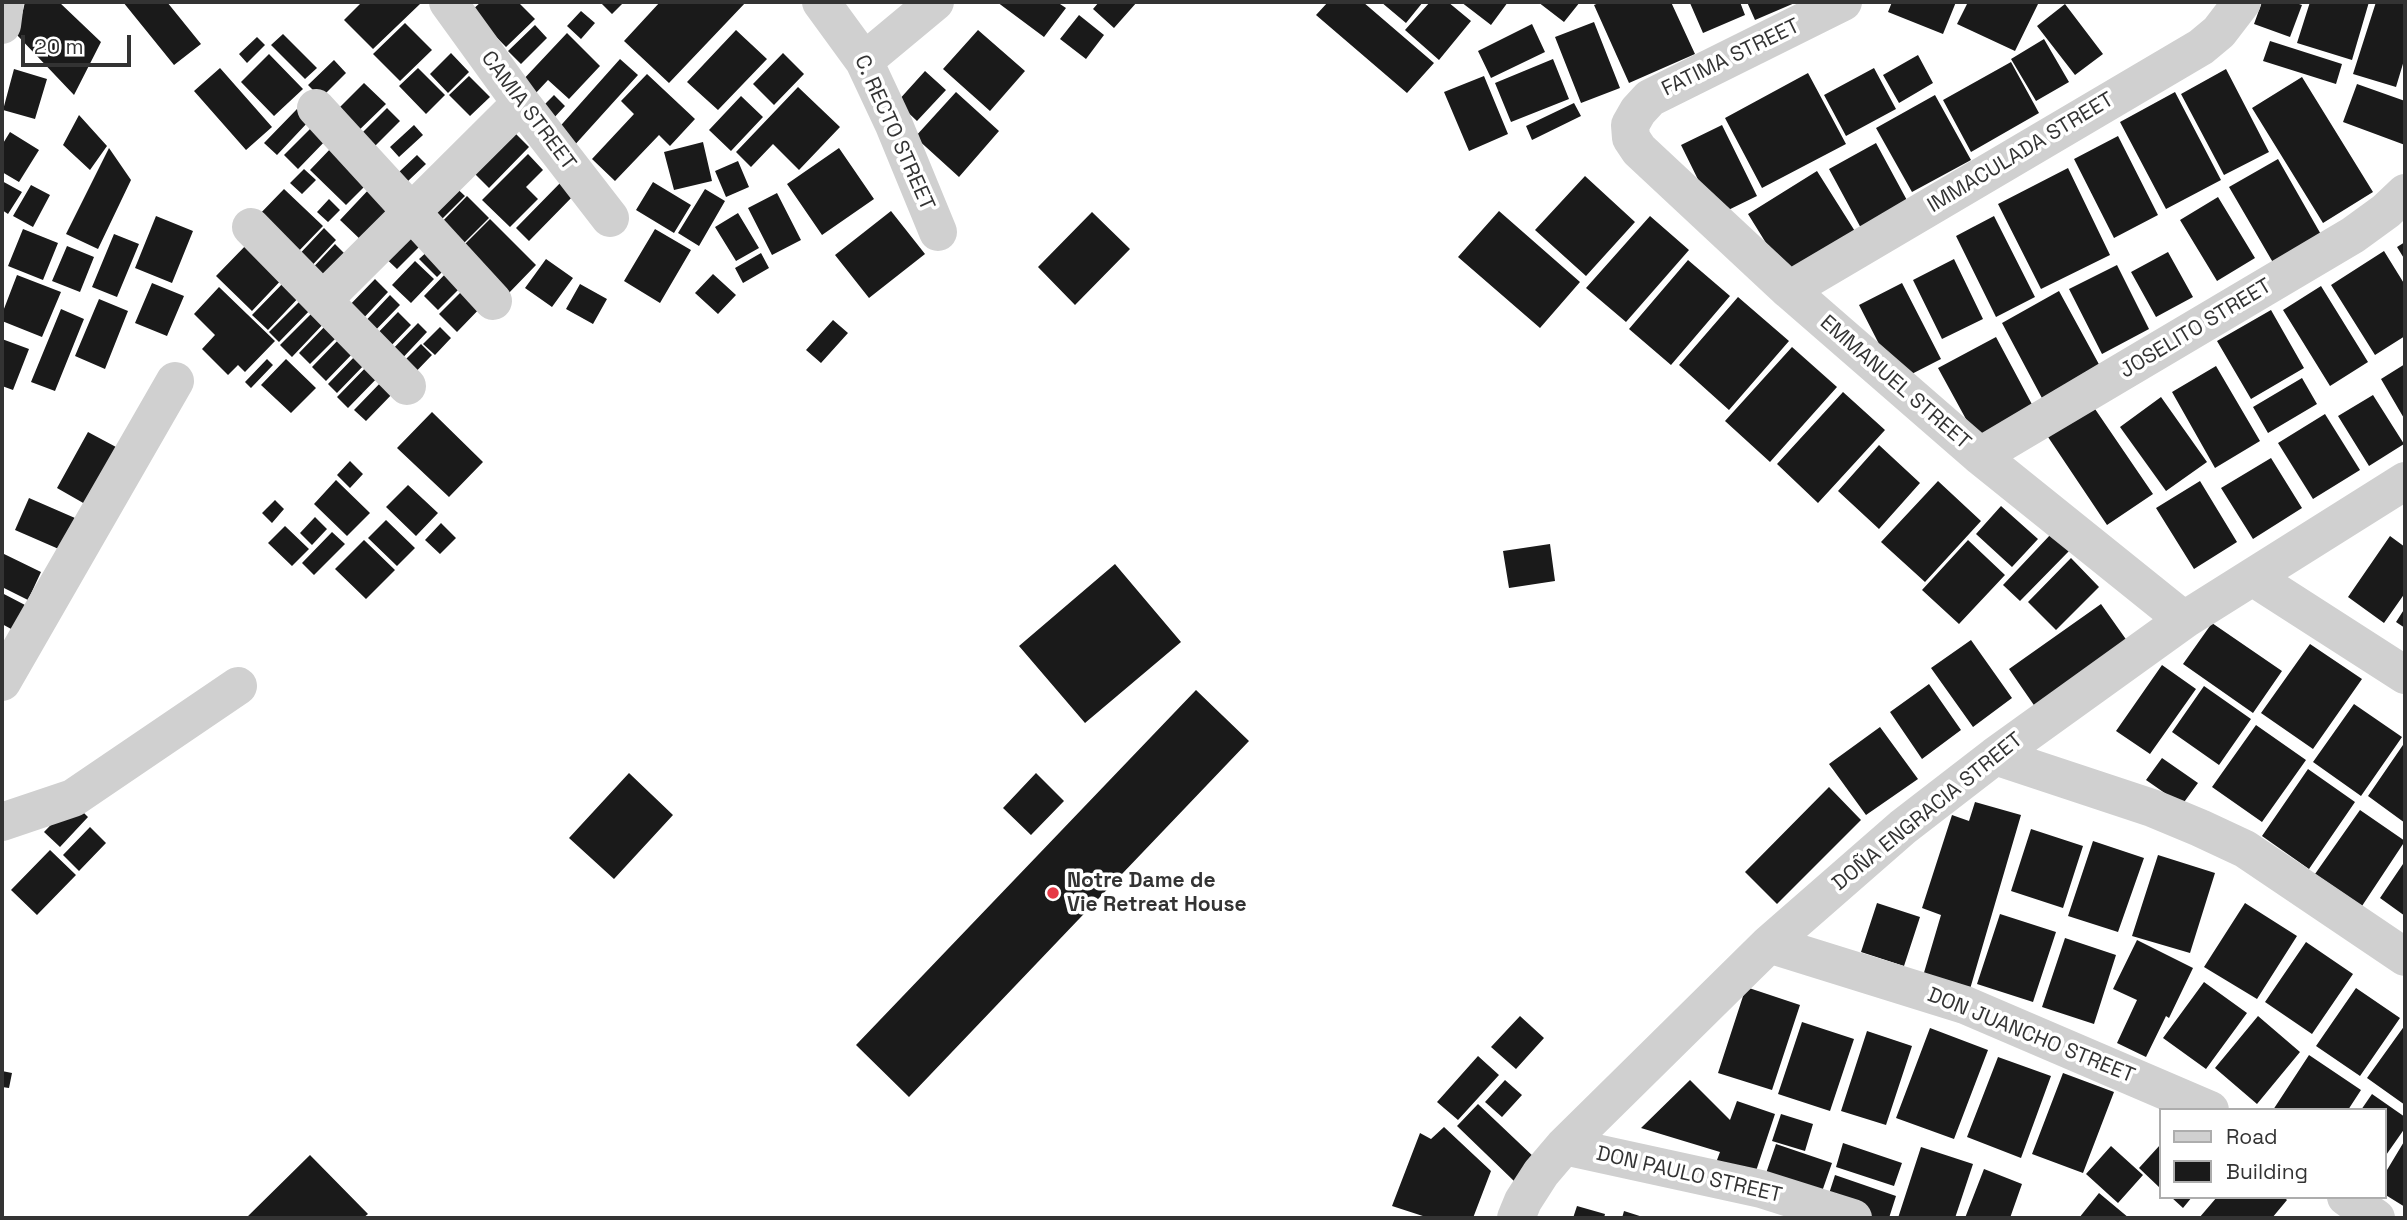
<!DOCTYPE html>
<meta charset="utf-8">
<style>
body{margin:0}
#map{position:relative;width:2407px;height:1220px;overflow:hidden;background:#fff;font-family:"Space Grotesk",sans-serif}
canvas{display:block}
.frame{position:absolute;inset:0;border:4px solid #333;pointer-events:none}
.legend{position:absolute;left:2159px;top:1108px;width:228px;height:91px;box-sizing:border-box;background:#fff;border:2px solid #adadad;margin:0;padding:9px 12px;list-style:none;font-size:21px;color:#333}
.legend li{display:flex;align-items:center;gap:14px;height:35px}
.legend b{width:35px;border:2px solid #adadad}
.scale{position:absolute;left:21px;top:35px;width:110px;height:32px;box-sizing:border-box;border:4px solid #333;border-top:0;padding-left:9px;font-size:21px;line-height:24px;white-space:nowrap;color:#333;-webkit-text-stroke:5px #fff;paint-order:stroke}
</style>
<div id="map">
<canvas width="2407" height="1220"></canvas>
<div class="frame"></div>
<ul class="legend">
<li><b style="height:9px;background:#d0d0d0"></b>Road</li>
<li><b style="height:19px;background:#1a1a1a"></b>Building</li>
</ul>
<div class="scale">20 m</div>
</div>
<script>
const c = document.querySelector('canvas').getContext('2d');
c.lineJoin = 'round';
function fillPath(path, color) {
  c.fillStyle = color;
  c.fill(path, 'evenodd');
}
function toPath(rows) {
  const path = new Path2D();
  for (const r of rows) {
    path.moveTo(r[0], r[1]);
    for (let i = 2; i < r.length; i += 2) path.lineTo(r[i], r[i + 1]);
  }
  return path;
}
function stroke(path, color, width, dash) {
  c.strokeStyle = color;
  c.lineWidth = width;
  c.lineCap = dash ? 'butt' : 'round';
  c.setLineDash(dash || []);
  c.stroke(path);
}
function write(font, color, halo, rows, align = 'center') {
  c.font = font + ' "Space Grotesk",sans-serif';
  c.lineWidth = 7;
  c.setLineDash([]);
  c.textBaseline = 'middle';
  c.strokeStyle = halo;
  c.fillStyle = color;
  for (const [text, x, y, turn = 0] of rows) {
    c.save();
    c.translate(x, y);
    c.rotate((+turn || 0) * Math.PI / 180);
    c.textAlign = isNaN(turn) ? turn : align;
    if (halo) c.strokeText(text, 0, 0);
    c.fillText(text, 0, 0);
    c.restore();
  }
}
fillPath(toPath([
 [25,2,59,2,101,42,74,95,17,35],
 [123,2,167,2,201,44,174,65],
 [362,2,418,2,420,4,373,49,344,20],
 [481,2,518,2,535,19,506,47,471,11],
 [600,2,624,2,612,14],
 [660,2,746,2,669,83,624,41],
 [997,2,1057,2,1066,8,1044,37],
 [1099,2,1137,2,1114,28,1093,9],
 [1328,2,1363,2,1434,63,1407,93,1316,15],
 [1381,2,1423,2,1406,23],
 [1430,2,1448,2,1471,21,1439,60,1405,30],
 [1461,2,1508,2,1491,25],
 [1538,2,1580,2,1564,22],
 [1601,2,1671,2,1695,54,1629,83,1594,5],
 [1740,2,1745,15,1703,33,1690,3],
 [1747,2,1797,2,1755,20],
 [1892,2,1956,2,1943,34,1888,12],
 [1968,2,2039,2,2015,51,1957,24],
 [2262,2,2293,2,2302,5,2290,37,2254,24],
 [2310,2,2369,2,2352,60,2297,43],
 [2376,2,2405,2,2405,57,2396,87,2353,74],
 [2065,4,2103,54,2075,75,2037,26],
 [581,11,595,23,581,39,567,26],
 [1079,15,1104,35,1086,59,1060,39],
 [1594,22,1620,88,1581,103,1555,37],
 [405,23,432,50,400,81,373,54],
 [1532,24,1545,52,1491,78,1478,51],
 [535,25,547,38,521,64,508,51],
 [736,30,767,59,718,110,687,82],
 [978,30,1025,71,990,111,943,69],
 [567,33,600,66,569,99,548,80,534,95,520,83],
 [283,34,317,68,305,79,271,45],
 [257,37,265,45,247,63,239,54],
 [2044,39,2069,82,2036,101,2011,59],
 [2270,41,2342,64,2336,84,2263,61],
 [451,53,469,72,448,93,430,74],
 [783,53,804,74,774,105,753,84],
 [269,54,303,89,274,116,241,82],
 [1918,55,1933,83,1899,103,1883,75],
 [620,59,638,75,572,148,555,132],
 [1553,59,1569,99,1511,122,1495,83],
 [334,60,346,73,321,98,308,85],
 [2011,62,2039,113,1971,152,1943,100],
 [220,68,272,127,246,150,194,91],
 [418,68,445,95,426,114,399,86],
 [1874,68,1896,109,1846,136,1824,95],
 [14,69,47,79,35,119,3,110],
 [2226,69,2269,152,2224,175,2181,94],
 [925,71,946,90,917,121,897,102],
 [1808,73,1846,144,1762,188,1725,118],
 [647,74,695,119,670,146,659,135,615,181,592,159,634,114,621,101],
 [469,76,490,97,470,116,449,95],
 [1484,76,1508,134,1469,151,1444,92],
 [2302,77,2373,192,2323,223,2252,108],
 [364,83,386,104,352,137,331,116],
 [2357,84,2405,101,2405,145,2343,122],
 [798,87,840,127,799,170,773,144,751,167,736,152],
 [956,92,999,131,959,177,915,137],
 [2175,92,2221,180,2166,209,2120,122],
 [554,95,565,106,551,121,539,110],
 [1935,95,1971,160,1912,192,1876,128],
 [741,96,763,117,731,151,709,130],
 [1574,103,1581,116,1532,140,1526,126],
 [387,108,400,121,369,152,356,139],
 [297,109,309,121,277,155,264,143],
 [79,115,107,146,90,170,63,145],
 [316,123,330,136,298,169,284,155],
 [414,125,423,135,399,157,390,147],
 [1722,125,1757,196,1716,216,1681,145],
 [509,127,529,147,489,188,469,168],
 [10,132,39,150,19,182,2,172,2,145],
 [2118,136,2158,215,2114,238,2074,159],
 [703,142,712,181,674,190,664,152],
 [1876,143,1909,204,1862,230,1829,169],
 [334,145,371,180,346,205,310,170],
 [109,148,131,180,98,249,66,234],
 [839,148,874,199,822,235,787,184],
 [528,154,543,170,526,187,538,199,510,227,482,200],
 [417,155,426,164,408,181,399,172],
 [2278,159,2323,238,2275,266,2229,187],
 [738,161,749,187,726,197,715,171],
 [2068,168,2110,255,2041,289,1998,204],
 [304,169,316,180,302,194,290,183],
 [1817,171,1858,236,1789,280,1748,214],
 [1585,176,1635,222,1586,276,1535,230],
 [564,179,577,192,529,241,516,228],
 [2,181,22,192,8,214,2,210],
 [449,181,465,196,435,226,420,211],
 [653,182,691,205,674,233,636,210],
 [31,185,50,195,33,227,13,216],
 [372,186,395,208,362,241,340,220],
 [284,189,323,226,294,256,255,219],
 [705,189,725,201,699,246,678,233],
 [777,193,801,240,772,255,748,208],
 [467,196,489,218,458,249,436,228],
 [2218,197,2255,258,2217,281,2180,220],
 [329,199,340,210,328,222,317,212],
 [891,211,925,254,869,298,835,255],
 [1499,211,1580,282,1540,328,1458,257],
 [1092,212,1130,249,1075,305,1038,267],
 [738,213,759,248,736,261,715,227],
 [156,216,193,231,172,283,135,268],
 [1650,216,1689,250,1626,322,1586,288],
 [1994,216,2035,297,1996,317,1956,236],
 [490,219,536,265,506,296,459,250],
 [404,226,422,244,397,269,379,252],
 [324,228,336,240,305,273,293,261],
 [23,229,58,243,43,280,8,266],
 [655,229,691,250,660,303,624,281],
 [114,234,139,244,117,297,92,287],
 [250,241,286,275,252,311,216,276],
 [2405,242,2405,260,2397,247],
 [335,244,346,255,317,284,307,274],
 [67,246,94,257,80,292,52,281],
 [429,250,447,267,437,277,419,259],
 [2384,251,2405,285,2405,336,2375,355,2331,285],
 [2168,252,2193,297,2156,317,2131,272],
 [761,253,769,268,743,283,735,268],
 [546,259,573,278,552,307,525,288],
 [1954,259,1983,319,1942,339,1913,280],
 [1688,260,1730,296,1671,365,1629,329],
 [415,261,434,279,411,303,392,285],
 [2117,265,2149,329,2102,354,2069,289],
 [449,270,464,284,438,310,424,296],
 [713,274,736,295,718,314,695,293],
 [17,275,61,292,42,337,2,321,2,314],
 [288,278,303,293,268,330,252,315],
 [375,279,388,292,359,323,345,310],
 [152,283,184,296,167,336,135,323],
 [1902,283,1941,359,1898,381,1859,305],
 [580,284,607,299,593,324,566,309],
 [467,286,485,303,457,332,439,314],
 [2321,286,2368,362,2330,386,2283,310],
 [219,287,275,341,245,372,238,365,228,375,202,349,215,335,194,314],
 [2059,291,2101,368,2043,400,2002,323],
 [390,295,400,305,368,338,358,329],
 [305,296,315,305,279,342,269,332],
 [1738,297,1789,341,1729,410,1679,365],
 [99,299,128,311,105,369,75,356],
 [317,308,328,319,292,357,280,345],
 [61,309,84,319,55,391,31,382],
 [2271,310,2304,368,2251,399,2217,341],
 [398,312,411,325,385,352,371,340],
 [833,320,848,333,821,363,806,350],
 [329,322,341,333,310,364,299,353],
 [418,323,427,332,396,365,386,356],
 [440,327,451,338,435,355,423,344],
 [342,336,356,350,326,381,312,367],
 [1996,337,2035,410,1978,441,1938,368],
 [2,339,29,349,13,390,2,386],
 [421,344,432,355,406,382,394,371],
 [1792,347,1837,387,1770,462,1725,421],
 [358,353,367,362,337,393,328,384],
 [267,359,273,365,251,388,245,382],
 [286,359,316,388,291,413,261,385],
 [373,360,384,371,348,408,337,397],
 [2405,364,2405,420,2381,379],
 [2216,366,2260,441,2215,468,2172,392],
 [385,378,397,389,366,421,354,410],
 [2302,378,2317,404,2268,433,2253,407],
 [1843,392,1885,430,1818,503,1777,464],
 [2373,395,2404,444,2369,466,2338,416],
 [2161,397,2207,462,2166,491,2120,427],
 [2093,406,2153,494,2107,525,2048,437],
 [432,412,483,462,449,497,397,448],
 [2325,414,2360,470,2313,499,2278,443],
 [88,432,116,447,85,504,57,488],
 [1879,445,1920,483,1879,529,1838,491],
 [2271,458,2302,508,2253,539,2221,488],
 [350,461,363,474,350,488,337,475],
 [336,480,370,513,347,536,314,504],
 [1938,481,1981,521,1925,582,1881,542],
 [2200,481,2237,542,2194,569,2156,508],
 [408,485,438,513,416,536,386,507],
 [29,498,75,518,61,550,15,530],
 [275,500,284,509,272,523,262,513],
 [2001,506,2038,539,2012,567,1976,534],
 [315,517,327,529,312,545,300,533],
 [386,520,415,548,397,566,368,538],
 [441,523,456,538,440,554,425,540],
 [285,526,309,549,292,566,268,543],
 [332,532,345,544,314,575,302,563],
 [2051,534,2069,551,2020,601,2003,585],
 [2390,536,2405,547,2405,593,2384,623,2348,597],
 [364,540,395,570,366,599,335,569],
 [1968,540,2005,575,1959,624,1922,590],
 [1550,544,1555,581,1509,588,1503,551],
 [2,553,41,572,28,600,2,587],
 [2071,558,2099,587,2056,630,2028,602],
 [1115,564,1181,642,1085,723,1019,646],
 [2,593,25,605,13,630,2,624],
 [2101,604,2130,645,2038,711,2009,669],
 [2405,608,2405,628,2396,622],
 [2212,623,2282,671,2253,713,2183,664],
 [1971,640,2012,698,1973,727,1931,668],
 [2310,644,2362,679,2313,749,2261,713],
 [2162,665,2196,689,2150,754,2116,731],
 [1929,684,1961,730,1922,759,1890,712],
 [2204,686,2251,719,2219,765,2172,732],
 [1196,690,1249,741,909,1097,856,1045],
 [2354,704,2402,737,2361,796,2313,762],
 [2256,725,2306,760,2262,822,2212,787],
 [1880,727,1918,779,1866,815,1829,764],
 [2405,742,2405,823,2368,796],
 [2162,758,2198,783,2182,805,2146,780],
 [2308,769,2355,802,2309,869,2262,836],
 [629,773,673,815,614,879,569,838],
 [1036,773,1064,801,1031,835,1003,808],
 [1829,787,1861,820,1777,904,1745,872],
 [73,802,88,817,60,847,44,832],
 [1975,802,2021,815,1970,989,1923,976,1941,915,1922,908,1952,815,1969,821],
 [2360,810,2405,841,2362,906,2315,874],
 [90,827,106,843,79,871,63,855],
 [2031,829,2083,846,2063,908,2011,891],
 [2093,841,2144,858,2118,932,2068,916],
 [50,850,76,875,37,915,11,890],
 [2158,855,2215,873,2190,953,2132,936],
 [2405,861,2405,916,2380,898],
 [1877,903,1920,917,1904,966,1861,952],
 [2245,903,2297,936,2257,999,2204,967],
 [2000,914,2056,932,2033,1002,1977,984],
 [2065,938,2116,955,2094,1024,2042,1007],
 [2137,940,2193,968,2169,1018,2166,1016,2146,1057,2117,1043,2137,1000,2113,989],
 [2306,942,2353,974,2312,1034,2265,1002],
 [2204,982,2247,1013,2206,1069,2163,1038],
 [1746,987,1800,1005,1772,1090,1718,1073],
 [2356,988,2400,1018,2360,1076,2316,1046],
 [1520,1016,1544,1038,1516,1069,1491,1047],
 [2258,1016,2300,1052,2257,1104,2215,1068],
 [1802,1022,1854,1039,1830,1111,1778,1094],
 [2405,1025,2405,1105,2367,1078],
 [1930,1028,1988,1050,1954,1139,1896,1118],
 [1867,1031,1912,1046,1886,1125,1841,1111],
 [2309,1055,2361,1090,2348,1110,2273,1110],
 [1478,1056,1499,1075,1458,1120,1437,1102],
 [1998,1057,2051,1076,2021,1158,1967,1137],
 [2,1071,12,1073,9,1088,2,1087],
 [2063,1073,2114,1092,2083,1173,2032,1154],
 [1505,1080,1522,1095,1502,1117,1485,1102],
 [1690,1080,1730,1120,1737,1101,1775,1114,1753,1180,1714,1168,1720,1152,1641,1128],
 [2372,1094,2405,1117,2405,1128,2384,1158,2384,1110,2361,1110],
 [1478,1104,1536,1159,1514,1181,1457,1126],
 [1781,1114,1813,1124,1805,1151,1772,1141],
 [1444,1127,1491,1171,1473,1218,1429,1218,1392,1206,1420,1133,1431,1139],
 [2405,1140,2405,1207,2384,1194,2384,1175],
 [1843,1143,1902,1163,1894,1186,1836,1167],
 [1776,1144,1832,1163,1818,1203,1762,1185],
 [2160,1145,2160,1188,2139,1168],
 [2111,1146,2143,1175,2118,1203,2086,1174],
 [1921,1147,1973,1164,1955,1218,1898,1218],
 [310,1155,368,1214,363,1218,246,1218],
 [1984,1169,2022,1184,2010,1218,1965,1218],
 [1835,1175,1896,1196,1889,1218,1872,1218,1826,1203],
 [2099,1193,2129,1218,2079,1218],
 [2171,1197,2192,1197,2183,1208],
 [2217,1197,2284,1197,2287,1200,2272,1218,2199,1218],
 [1577,1206,1605,1214,1604,1218,1573,1218],
 [1624,1211,1646,1218,1622,1218]
]), '#1a1a1a');
stroke(toPath([
 [448,2,521,103,610,218],
 [821,2,864,61,894,125,938,232],
 [1843,2,1650,98,1638,111,1630,125,1631,138,1639,150,1789,290,1980,456,2184,620],
 [2,25,5,2],
 [864,61,935,2],
 [316,108,493,301],
 [251,227,407,386],
 [1789,290,2201,47,2219,32,2242,2],
 [323,300,521,103],
 [1980,456,2353,235,2386,211,2405,193],
 [2254,578,2405,675],
 [2,682,175,381],
 [1995,756,2152,808,2200,828,2245,849,2405,957],
 [2,822,73,798,238,686],
 [1769,944,1965,1005,2210,1110],
 [1564,1146,1761,1189,1853,1218],
 [2346,1197,2376,1218],
 [1516,1218,1523,1201,1541,1173,1564,1146,1769,944,1903,827,1995,756,2184,620,2405,481]
]), '#d0d0d0', 38);
for (const [x, y, r, color] of [
 [1053,893,7,"#e63946"]
]) {
  const dot = new Path2D();
  dot.arc(x, y, r, 0, 2 * Math.PI);
  c.fillStyle = color;
  c.fill(dot);
  stroke(dot, '#fff', 2.5);
}
write('21px', '#333', '#fff', [
 ["FATIMA STREET",1731,58,-26],
 ["CAMIA STREET",528,111,53],
 ["C. RECTO STREET",894,133,66],
 ["IMMACULADA STREET",2021,153,-31],
 ["JOSELITO STREET",2196,329,-31],
 ["EMMANUEL STREET",1895,383,41],
 ["DOÑA ENGRACIA STREET",1928,812,-39],
 ["DON JUANCHO STREET",2031,1036,22],
 ["DON PAULO STREET",1689,1175,13]
]);
write('bold 21px', '#333', '#fff', [
 ["Notre Dame de",1067,881],
 ["Vie Retreat House",1067,905]
], 'left');
</script>
